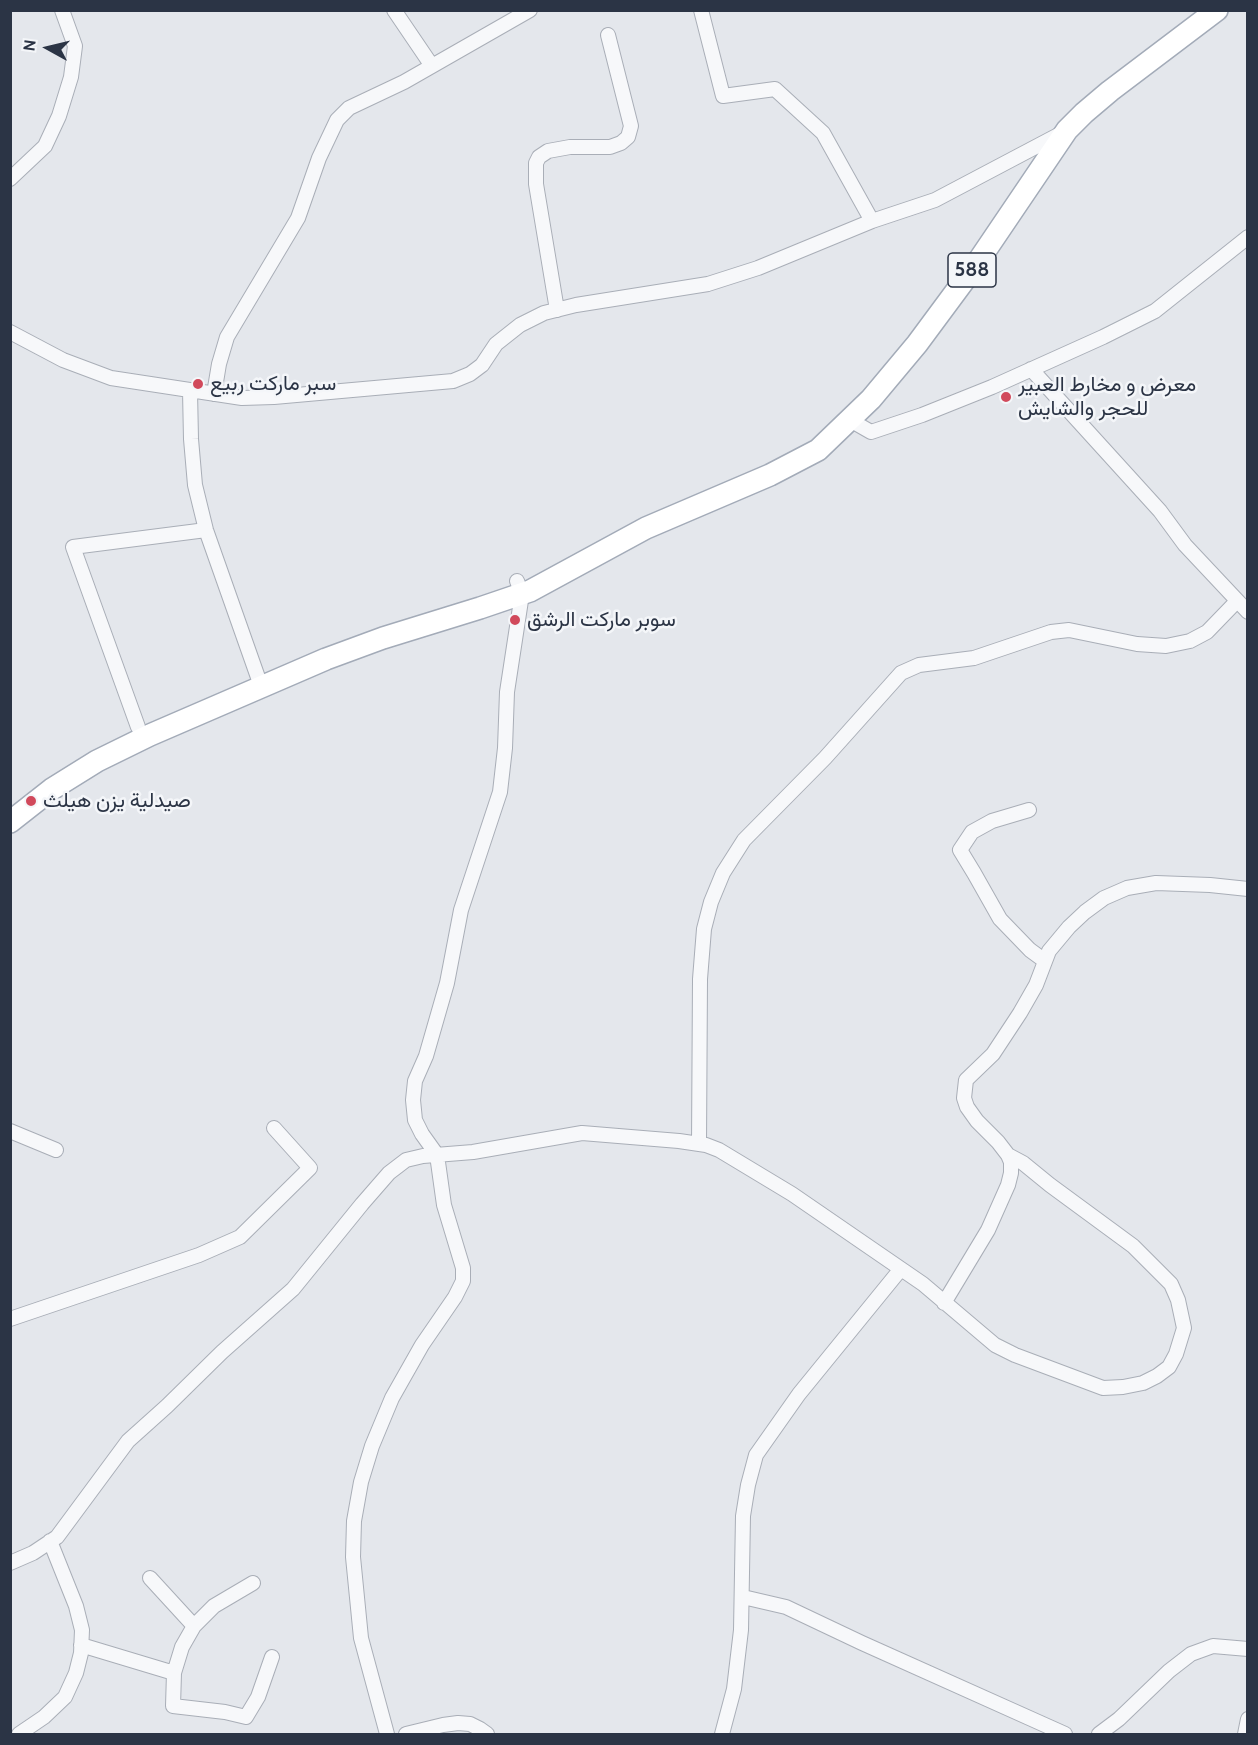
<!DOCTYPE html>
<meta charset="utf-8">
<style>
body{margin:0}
#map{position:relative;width:1258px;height:1745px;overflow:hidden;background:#e4e7ec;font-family:Cabin,sans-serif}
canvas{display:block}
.frame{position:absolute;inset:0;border:12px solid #2b3445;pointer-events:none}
.north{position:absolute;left:18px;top:18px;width:60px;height:60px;-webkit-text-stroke:4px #f4f6f9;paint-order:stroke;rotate:278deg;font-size:16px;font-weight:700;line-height:24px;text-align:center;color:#2b3445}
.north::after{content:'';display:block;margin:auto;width:21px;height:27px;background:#2b3445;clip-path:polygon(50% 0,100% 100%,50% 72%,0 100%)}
</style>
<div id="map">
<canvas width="1258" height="1745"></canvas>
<div class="frame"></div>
<div class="north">N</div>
</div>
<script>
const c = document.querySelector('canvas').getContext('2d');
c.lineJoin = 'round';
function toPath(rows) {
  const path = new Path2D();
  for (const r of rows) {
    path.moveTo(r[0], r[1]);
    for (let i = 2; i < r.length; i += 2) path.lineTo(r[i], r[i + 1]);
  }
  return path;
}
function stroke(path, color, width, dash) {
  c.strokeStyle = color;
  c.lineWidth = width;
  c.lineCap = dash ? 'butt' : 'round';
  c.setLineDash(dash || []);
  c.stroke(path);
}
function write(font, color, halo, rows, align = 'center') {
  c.font = font + ' Cabin,Vazirmatn,sans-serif';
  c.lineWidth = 5;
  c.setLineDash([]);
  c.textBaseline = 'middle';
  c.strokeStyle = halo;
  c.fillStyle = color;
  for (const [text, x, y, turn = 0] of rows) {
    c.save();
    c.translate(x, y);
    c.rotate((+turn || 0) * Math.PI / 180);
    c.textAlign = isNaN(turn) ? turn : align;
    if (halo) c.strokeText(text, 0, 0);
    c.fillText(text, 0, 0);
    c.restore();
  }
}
const minor = toPath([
 [394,10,432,66],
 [701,10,723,96,775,89,823,133,872,221],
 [10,179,45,146,59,116,71,77,75,46,62,10],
 [557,310,536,184,536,163,539,157,548,151,570,147,610,147,621,143,628,137,631,126,608,35],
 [10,332,63,360,111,378,242,398,274,397,453,381,470,374,482,365,496,344,520,325,544,313,576,305,708,284,758,268,872,221,935,200,1062,133],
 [1031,369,1160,511,1185,545,1248,612],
 [190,391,191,439,195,485,206,530,261,686],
 [214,394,219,364,227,337,298,218,319,158,337,120,349,108,404,82,530,10],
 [850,420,871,432,922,415,992,387,1103,337,1155,311,1248,237],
 [138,727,73,547,206,530],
 [1029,810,992,821,972,832,960,850,974,873,1000,919,1030,950,1045,961],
 [10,1131,56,1150],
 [699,1144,700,979,704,929,711,902,723,873,744,840,825,758,901,673,919,665,974,658,1051,632,1069,630,1137,644,1166,646,1190,641,1207,632,1237,601],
 [944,1303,988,1230,1008,1185,1011,1173,1011,1162,1008,1155,998,1142,977,1121,967,1107,964,1098,966,1080,993,1054,1020,1013,1036,985,1049,951,1069,927,1085,912,1104,898,1127,888,1156,883,1210,885,1248,889],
 [10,1319,199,1255,240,1237,310,1168,274,1128],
 [10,1563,33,1553,57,1537,128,1441,167,1406,222,1352,293,1289,362,1204,389,1173,406,1160,423,1156,473,1152,582,1133,679,1141,706,1145,719,1150,792,1194,923,1284,995,1345,1015,1355,1103,1388,1123,1387,1143,1383,1157,1376,1169,1367,1176,1354,1184,1328,1178,1300,1171,1284,1133,1246,1050,1185,1023,1163,1008,1155],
 [150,1578,194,1626],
 [253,1583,214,1606,194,1626,182,1647,174,1673,173,1706,225,1712,246,1717,258,1697,272,1657],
 [743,1597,786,1607,862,1643,1065,1734],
 [81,1645,174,1673],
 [19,1734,44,1717,65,1697,76,1673,81,1653,82,1630,76,1606,50,1541],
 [387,1734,361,1638,353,1557,354,1521,361,1482,372,1446,392,1398,422,1345,455,1297,463,1281,463,1268,444,1205,437,1155,422,1134,415,1120,413,1100,415,1081,426,1056,447,983,461,910,500,792,505,748,507,692,522,594,517,581],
 [406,1734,443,1725,458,1723,470,1724,480,1729,487,1734],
 [722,1734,734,1689,741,1630,743,1516,748,1485,756,1455,799,1394,900,1270],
 [1099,1734,1119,1719,1169,1671,1191,1654,1213,1646,1248,1649],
 [1245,1734,1248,1719]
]);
const primary = toPath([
 [10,822,52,789,97,761,150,735,326,659,383,638,480,608,530,591,646,528,770,475,818,450,871,399,917,344,977,263,1067,130,1084,113,1110,91,1217,10]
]);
stroke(minor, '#a9aeb7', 16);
stroke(primary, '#a3abb8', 24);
stroke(minor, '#f7f8fa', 14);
stroke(primary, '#fff', 21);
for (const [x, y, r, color] of [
 [198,384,6,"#d1495b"],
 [1006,397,6,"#d1495b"],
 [515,620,6,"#d1495b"],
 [31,801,6,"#d1495b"]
]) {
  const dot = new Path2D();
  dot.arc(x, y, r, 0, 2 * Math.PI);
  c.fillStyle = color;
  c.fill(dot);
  stroke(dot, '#f4f6f9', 2);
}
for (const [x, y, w] of [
 [972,270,48]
]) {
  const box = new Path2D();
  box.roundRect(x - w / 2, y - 17, w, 34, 4.5);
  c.fillStyle = '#f4f6f9';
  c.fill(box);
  stroke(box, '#2b3445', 1.5);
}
write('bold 20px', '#2b3445', null, [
 ["588",972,270]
]);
write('21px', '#2b3445', '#f4f6f9', [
 ["سبر ماركت ربيع",210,384],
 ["معرض و مخارط العبير",1018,385],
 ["للحجر والشايش",1018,409],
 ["سوبر ماركت الرشق",527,620],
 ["صيدلية يزن هيلث",43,801]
], 'left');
</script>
